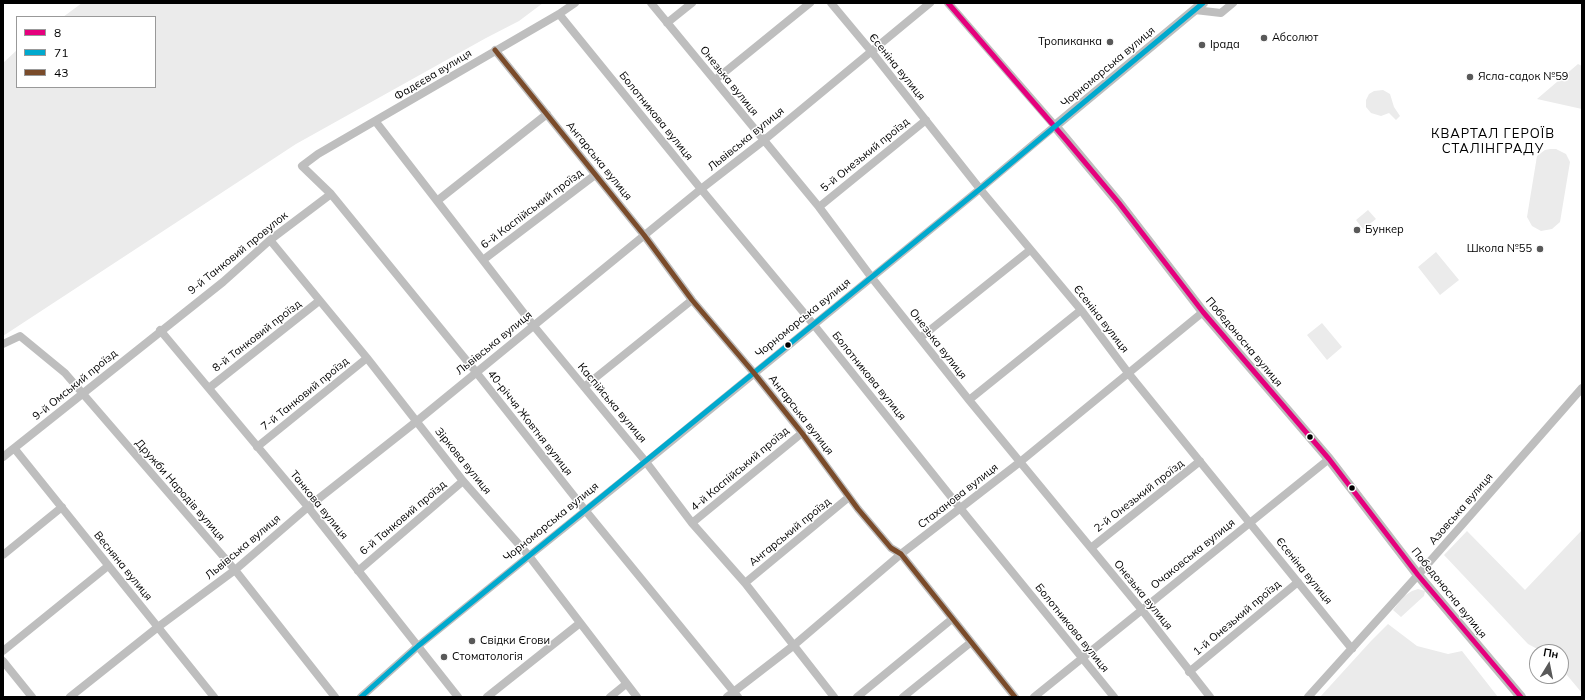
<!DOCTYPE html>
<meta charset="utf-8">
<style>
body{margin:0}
#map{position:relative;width:1585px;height:700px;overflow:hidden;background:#fff;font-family:Mulish,sans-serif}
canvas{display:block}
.frame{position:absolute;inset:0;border:4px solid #000;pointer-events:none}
.legend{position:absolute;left:16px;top:16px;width:140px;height:72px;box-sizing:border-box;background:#fff;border:1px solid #999;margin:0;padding:5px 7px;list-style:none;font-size:12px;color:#000}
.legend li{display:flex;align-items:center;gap:8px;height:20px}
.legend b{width:20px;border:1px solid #999}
.north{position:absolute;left:1529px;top:644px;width:40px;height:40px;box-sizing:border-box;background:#fff;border:1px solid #999;border-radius:50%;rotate:10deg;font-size:11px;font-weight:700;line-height:16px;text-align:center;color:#000}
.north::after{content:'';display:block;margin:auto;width:14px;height:18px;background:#595959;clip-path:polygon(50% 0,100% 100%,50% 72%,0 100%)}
</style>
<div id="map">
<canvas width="1585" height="700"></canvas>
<div class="frame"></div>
<ul class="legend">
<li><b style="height:5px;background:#e5007d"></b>8</li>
<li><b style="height:5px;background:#00a9ce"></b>71</li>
<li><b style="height:5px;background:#7a4b2a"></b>43</li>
</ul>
<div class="north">Пн</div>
</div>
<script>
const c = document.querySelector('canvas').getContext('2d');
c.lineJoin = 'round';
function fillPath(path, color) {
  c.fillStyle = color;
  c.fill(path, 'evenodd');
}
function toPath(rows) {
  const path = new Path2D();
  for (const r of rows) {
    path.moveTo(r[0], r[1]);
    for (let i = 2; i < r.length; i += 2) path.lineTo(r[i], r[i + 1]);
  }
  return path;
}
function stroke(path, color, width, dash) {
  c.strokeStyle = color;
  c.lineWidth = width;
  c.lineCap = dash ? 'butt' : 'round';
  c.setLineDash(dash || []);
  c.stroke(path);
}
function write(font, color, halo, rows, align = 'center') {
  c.font = font + ' Mulish,sans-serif';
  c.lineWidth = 3;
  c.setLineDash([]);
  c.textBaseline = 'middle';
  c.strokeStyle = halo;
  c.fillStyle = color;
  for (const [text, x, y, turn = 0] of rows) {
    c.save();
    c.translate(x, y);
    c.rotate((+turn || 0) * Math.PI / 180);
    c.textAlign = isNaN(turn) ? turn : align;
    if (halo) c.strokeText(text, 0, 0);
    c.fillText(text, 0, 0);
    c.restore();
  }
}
fillPath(toPath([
 [82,3,543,3,519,21,486,38,296,144,3,336,3,63,17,50,17,87,155,87,155,17,63,17],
 [1578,64,1582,66,1582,109,1537,99],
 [1374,91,1383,90,1390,94,1394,107,1400,116,1396,120,1389,113,1381,116,1371,113,1366,107,1366,100,1369,94],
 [1550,149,1556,149,1566,154,1570,162,1560,222,1552,229,1541,231,1532,226,1527,217,1537,156,1545,150],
 [1368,210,1376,219,1363,229,1356,220],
 [1436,252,1459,280,1440,295,1418,267],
 [1322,323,1342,347,1327,360,1307,335],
 [1582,530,1582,693,1561,668,1561,652,1543,652,1528,644,1444,555,1467,531,1525,590],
 [1418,589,1425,591,1424,596,1401,617,1393,610,1404,596,1412,591],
 [1388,624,1417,646,1448,654,1462,651,1498,697,1320,697,1371,641]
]), '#ebebeb');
stroke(toPath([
 [575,3,559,14,318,154,302,166,331,194,476,372,585,510,738,697],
 [651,3,819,207,872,278,969,400,1142,610,1210,697],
 [831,3,871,51,980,189,1081,310,1129,374,1352,649],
 [1195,10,1221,13,1233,3],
 [559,14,701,189,814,325,960,508,1114,697],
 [667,23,692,3],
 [495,50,644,235,692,300,754,373,802,433,858,509,891,548,901,554,1015,697],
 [715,80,810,3],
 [376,122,533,325,646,462,692,523,745,583,834,697],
 [437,201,547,114],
 [819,207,926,120],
 [270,240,367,358,463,481,529,556,637,697],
 [483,260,595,175],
 [160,330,308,507,458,697],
 [920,338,1030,250],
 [3,344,20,336,65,373,235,570,335,697],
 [584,387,692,300],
 [209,388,319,301],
 [969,400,1081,310],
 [257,447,367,358],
 [14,448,214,697],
 [3,457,223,282,270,240,331,194],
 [692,523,802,433],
 [1091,548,1200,461],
 [3,555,62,507],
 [358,571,463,481],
 [745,583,849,497],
 [3,651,108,566],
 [3,661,32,697],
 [1189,672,1298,582],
 [70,697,158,627,235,570,308,507,417,421,701,189,763,141,930,3],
 [361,697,418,646,529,556,646,462,980,189,1055,126,948,3],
 [487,697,580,623],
 [610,697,626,684],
 [727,697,793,646,901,554,1020,462,1203,312],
 [857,697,952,619],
 [903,697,970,643],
 [1034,697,1329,459],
 [1308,697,1418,575,1582,388]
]), '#bebebe', 8);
stroke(toPath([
 [1203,3,1055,126,1119,203,1203,312,1329,459,1418,575,1521,697]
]), '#bebebe', 10);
stroke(toPath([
 [948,3,1067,141,1119,203,1203,312,1329,459,1418,575,1521,697]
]), '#e5007d', 5);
stroke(toPath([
 [361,697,418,646,980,189,1203,3]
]), '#00a9ce', 5);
stroke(toPath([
 [495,50,644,235,692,300,754,373,802,433,858,509,891,548,901,554,1015,697]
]), '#7a4b2a', 5);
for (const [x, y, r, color] of [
 [1264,38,4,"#595959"],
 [1110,42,4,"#595959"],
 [1202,45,4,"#595959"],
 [1470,77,4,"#595959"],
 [1357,230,4,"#595959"],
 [1540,249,4,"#595959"],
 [788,345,3.5,"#000"],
 [1310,437,3.5,"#000"],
 [1352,488,3.5,"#000"],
 [472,641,4,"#595959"],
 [444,657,4,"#595959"]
]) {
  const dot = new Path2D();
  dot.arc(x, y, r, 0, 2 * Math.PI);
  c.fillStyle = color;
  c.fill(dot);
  stroke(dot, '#fff', 1.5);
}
write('11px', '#000', '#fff', [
 ["Абсолют",1272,38],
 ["Тропиканка",1102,42,"right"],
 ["Ірада",1210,45],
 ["Ясла-садок №59",1478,77],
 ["Бункер",1365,230],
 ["Школа №55",1532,249,"right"],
 ["Свідки Єгови",480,641],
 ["Стоматологія",452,657]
], 'left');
write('11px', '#000', '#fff', [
 ["Єсеніна вулиця",897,67,51],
 ["Чорноморська вулиця",1108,67,-40],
 ["Фадєєва вулиця",433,75,-31],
 ["Онезька вулиця",729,81,51],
 ["Болотникова вулиця",656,116,51],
 ["Львівська вулиця",746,139,-39],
 ["5-й Онезький проїзд",865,155,-39],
 ["Ангарська вулиця",599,161,51],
 ["6-й Каспійський проїзд",532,209,-37],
 ["9-й Танковий провулок",238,253,-39],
 ["Чорноморська вулиця",803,318,-39],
 ["Єсеніна вулиця",1101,319,52],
 ["8-й Танковий проїзд",257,336,-38],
 ["Победоносна вулиця",1244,342,50],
 ["Львівська вулиця",494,343,-39],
 ["Онезька вулиця",938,344,52],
 ["Болотникова вулиця",869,376,51],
 ["9-й Омський проїзд",75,385,-39],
 ["7-й Танковий проїзд",305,394,-39],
 ["Каспійська вулиця",612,403,50],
 ["Ангарська вулиця",801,415,52],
 ["40-річчя Жовтня вулиця",530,423,52],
 ["Зіркова вулиця",463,461,51],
 ["4-й Каспійський проїзд",740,469,-40],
 ["Дружби Народів вулиця",180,490,49],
 ["Стаханова вулиця",958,496,-38],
 ["2-й Онезький проїзд",1139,496,-38],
 ["Танкова вулиця",319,505,51],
 ["Азовська вулиця",1461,509,-49],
 ["6-й Танковий проїзд",403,518,-40],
 ["Чорноморська вулиця",551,522,-39],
 ["Ангарський проїзд",790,532,-39],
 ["Львівська вулиця",243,547,-40],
 ["Очаковська вулиця",1193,554,-39],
 ["Весняна вулиця",123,566,51],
 ["Єсеніна вулиця",1304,571,51],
 ["Победоносна вулиця",1449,593,51],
 ["Онезька вулиця",1143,595,51],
 ["1-й Онезький проїзд",1237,618,-40],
 ["Болотникова вулиця",1072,628,51]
]);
c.letterSpacing = '1px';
write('13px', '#000', '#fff', [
 ["КВАРТАЛ ГЕРОЇВ",1493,134],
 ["СТАЛІНГРАДУ",1493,149]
]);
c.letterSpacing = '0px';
</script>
